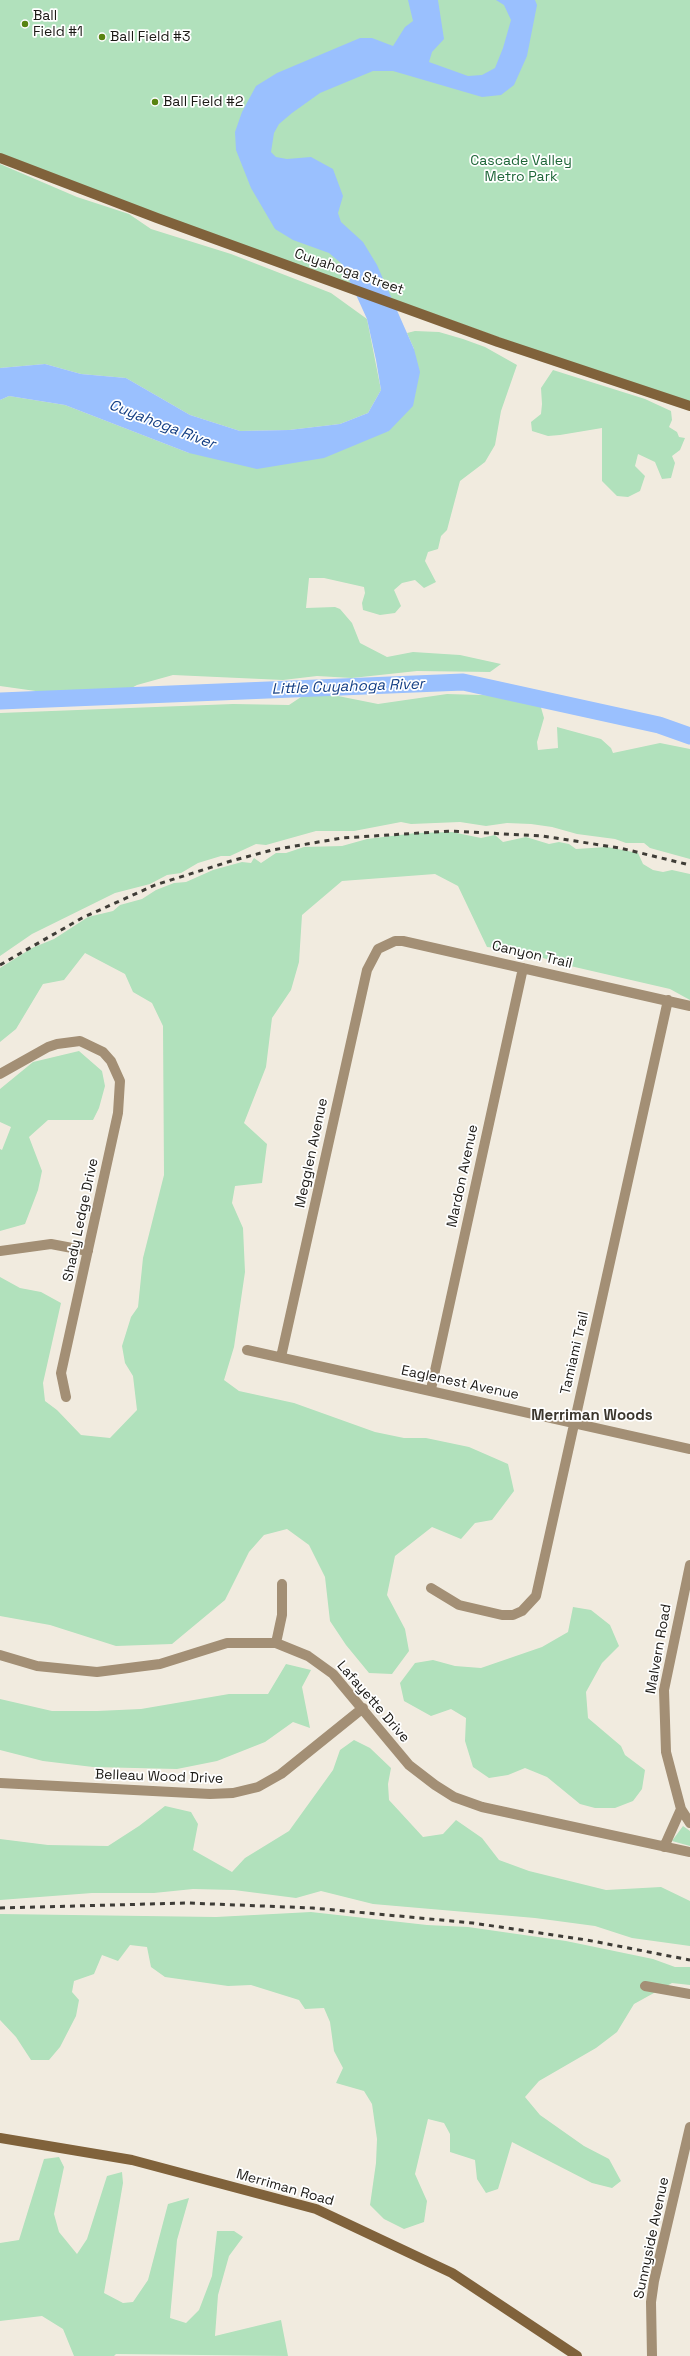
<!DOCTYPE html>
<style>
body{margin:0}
canvas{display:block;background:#f1ebdf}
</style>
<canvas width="690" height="2356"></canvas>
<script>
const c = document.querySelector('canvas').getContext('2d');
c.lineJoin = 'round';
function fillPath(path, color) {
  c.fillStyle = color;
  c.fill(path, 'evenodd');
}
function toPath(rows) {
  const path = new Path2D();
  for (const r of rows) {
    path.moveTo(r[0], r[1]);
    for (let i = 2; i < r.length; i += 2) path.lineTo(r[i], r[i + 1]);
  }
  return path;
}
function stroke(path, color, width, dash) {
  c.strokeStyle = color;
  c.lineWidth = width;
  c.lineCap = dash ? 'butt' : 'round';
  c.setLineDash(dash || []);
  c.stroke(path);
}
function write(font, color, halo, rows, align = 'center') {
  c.font = font + ' "Space Grotesk",sans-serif';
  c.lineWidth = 3.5;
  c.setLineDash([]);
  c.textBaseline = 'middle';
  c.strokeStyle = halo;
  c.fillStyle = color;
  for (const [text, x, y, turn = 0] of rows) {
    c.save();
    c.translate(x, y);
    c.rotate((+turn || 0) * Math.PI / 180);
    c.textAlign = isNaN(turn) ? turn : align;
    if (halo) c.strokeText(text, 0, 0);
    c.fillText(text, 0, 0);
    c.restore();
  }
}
fillPath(toPath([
 [0,0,690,0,690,406,0,158],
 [0,164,77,197,129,214,151,229,231,254,331,293,367,319,381,390,368,413,340,424,289,430,240,431,190,415,126,378,81,374,45,364,0,368],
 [415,331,439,332,463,339,485,347,517,365,501,411,495,445,485,462,460,481,447,530,441,536,438,549,428,552,425,561,436,582,424,588,415,580,402,583,394,590,401,606,395,613,380,615,363,610,362,603,365,593,364,587,324,578,309,578,306,608,335,607,340,609,352,623,360,643,387,657,413,652,460,655,501,664,490,672,417,671,352,678,317,676,283,680,173,675,137,685,126,691,109,692,83,690,64,695,0,686,0,400,9,396,65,405,189,453,389,431,414,349,407,333],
 [553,370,645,399,671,411,672,420,669,427,677,432,679,437,685,438,680,450,672,456,675,463,671,478,662,479,655,462,638,454,635,466,645,476,640,491,628,497,617,496,602,481,602,428,560,435,548,436,532,431,531,422,541,414,542,404,541,388],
 [323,693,378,704,447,694,514,696,540,704,544,718,537,742,538,750,558,748,557,727,601,739,611,748,613,753,660,743,690,749,690,859,650,848,644,843,626,843,615,839,577,834,552,827,531,824,507,823,486,826,460,822,411,824,401,822,354,831,316,831,266,845,256,844,230,856,221,856,198,863,181,873,167,875,150,884,115,893,32,934,0,956,0,713,233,704,289,705,301,697],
 [452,832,481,838,495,835,503,842,526,837,549,844,559,842,569,844,576,849,607,847,638,853,643,864,653,870,663,872,672,870,690,874,690,1000,670,989,566,965,517,950,487,947,458,886,435,874,342,881,302,915,299,962,291,990,272,1018,266,1067,244,1123,267,1144,262,1183,235,1186,232,1203,243,1228,245,1272,234,1347,224,1380,239,1391,294,1403,375,1432,404,1438,426,1438,469,1447,508,1464,514,1491,492,1520,475,1523,461,1539,432,1527,395,1556,387,1595,405,1629,409,1651,392,1674,369,1673,346,1645,330,1621,325,1577,309,1545,287,1529,264,1535,249,1552,225,1600,172,1644,116,1646,50,1625,0,1616,0,1277,20,1288,41,1292,61,1303,43,1383,45,1401,57,1410,81,1435,110,1438,137,1410,133,1376,125,1363,122,1346,131,1317,138,1307,143,1258,164,1175,163,1026,152,1003,133,992,125,974,85,953,64,980,43,984,16,1029,0,1042,0,968,32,948,54,939,88,917,113,911,120,905,142,899,156,890,174,883,186,882,213,870,242,862,251,863,254,858,261,863,276,853,286,853,304,847,342,846,367,839,416,833],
 [79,1051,102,1071,105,1086,99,1108,93,1120,48,1120,29,1137,42,1171,38,1190,25,1224,0,1231,0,1149,2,1150,11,1127,0,1122,0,1089,33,1062],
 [573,1607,591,1610,610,1625,619,1646,602,1663,586,1692,588,1718,621,1746,625,1755,645,1770,642,1789,633,1801,615,1808,595,1808,580,1804,547,1777,525,1768,508,1775,489,1778,473,1767,465,1741,466,1718,451,1709,431,1716,404,1701,400,1683,415,1663,433,1660,455,1666,481,1668,542,1647,568,1632],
 [286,1664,311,1670,302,1687,310,1728,293,1722,265,1742,217,1761,177,1769,93,1767,43,1761,0,1750,0,1699,52,1711,97,1711,141,1709,229,1694,268,1694],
 [354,1740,370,1748,391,1768,388,1784,389,1800,423,1837,443,1834,456,1820,482,1838,499,1860,529,1871,606,1890,661,1887,690,1901,690,1946,632,1938,595,1926,535,1918,373,1904,321,1891,296,1898,234,1890,193,1889,154,1893,92,1893,0,1900,0,1839,48,1845,108,1846,139,1826,165,1806,191,1812,198,1824,193,1850,232,1872,245,1858,289,1831,333,1770,340,1750],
 [683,1826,690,1831,690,1846,672,1841],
 [311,1912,427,1925,468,1927,566,1941,653,1959,675,1967,690,1967,690,1985,672,1983,634,2004,617,2032,596,2048,539,2081,525,2097,540,2115,584,2146,609,2159,621,2181,612,2188,592,2183,512,2142,498,2189,486,2193,477,2179,475,2160,450,2152,450,2134,444,2123,428,2119,415,2174,427,2201,424,2222,404,2229,384,2219,370,2205,376,2163,377,2139,372,2104,364,2091,336,2083,343,2068,334,2051,330,2022,324,2008,305,2009,299,2000,251,1985,228,1986,165,1977,151,1967,147,1947,130,1945,118,1961,102,1955,94,1974,74,1981,72,1992,79,2000,76,2016,60,2047,49,2060,31,2060,16,2037,0,2020,0,1914,216,1917],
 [59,2157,64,2167,54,2214,59,2232,77,2254,87,2239,107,2176,122,2172,123,2183,104,2293,123,2303,133,2302,148,2280,168,2204,189,2198,177,2240,170,2318,186,2323,199,2310,212,2276,217,2231,234,2231,243,2237,229,2256,218,2295,215,2336,281,2320,288,2356,116,2354,114,2356,74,2356,63,2329,42,2316,0,2321,0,2243,19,2240,44,2159]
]), '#b1e1bc');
fillPath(toPath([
 [408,0,438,0,444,39,432,52,429,62,468,76,482,75,495,68,503,48,511,20,504,5,496,0,535,0,537,5,527,56,514,85,501,95,482,97,393,71,373,71,320,93,292,113,279,124,274,133,271,152,276,157,287,159,311,157,333,169,343,196,338,213,341,222,363,242,377,265,414,349,420,372,413,406,389,431,324,458,257,469,189,453,65,405,9,396,0,400,0,368,45,364,81,374,126,378,190,415,240,431,289,430,340,424,368,413,381,390,376,360,367,319,342,264,329,253,293,240,275,229,251,188,236,150,235,132,242,112,256,86,277,73,360,38,372,38,393,46,405,27,413,21]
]), '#9ac0fe');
stroke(toPath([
 [0,701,463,682,659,725,690,736]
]), '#9ac0fe', 17);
stroke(toPath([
 [0,1074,48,1047,57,1044,80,1041,103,1052,111,1061,120,1081,118,1113,61,1373,66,1397],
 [0,1251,51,1244,88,1251],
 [247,1350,690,1449],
 [281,1357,367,970,378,949,395,941,403,941,690,1006],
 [431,1389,523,968],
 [431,1588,459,1605,502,1615,513,1615,522,1611,536,1596,668,1000],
 [276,1643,282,1615,282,1584],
 [0,1655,37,1666,97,1672,160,1664,227,1643,276,1643,308,1656,333,1674,409,1765,435,1785,454,1797,482,1807,690,1852],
 [0,1783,210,1794,233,1793,258,1787,281,1774,363,1708],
 [681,1809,690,1823],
 [664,1847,681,1809,666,1752,664,1690,690,1565],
 [645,1986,690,1994],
 [652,2356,651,2302,654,2281,690,2127]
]), '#a38f75', 10);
stroke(toPath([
 [0,158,157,218,498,342,690,406],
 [0,2138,132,2160,316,2209,452,2273,577,2356]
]), '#80623b', 10);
stroke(toPath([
 [0,965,82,918,155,885,231,861,272,850,342,838,451,831,542,836,620,848,690,865],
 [0,1908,187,1903,313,1908,473,1923,587,1940,690,1960]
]), '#3f3d37', 3, [5, 5]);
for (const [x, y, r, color] of [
 [25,24,4,"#588411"],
 [102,37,4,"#588411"],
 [155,102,4,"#588411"]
]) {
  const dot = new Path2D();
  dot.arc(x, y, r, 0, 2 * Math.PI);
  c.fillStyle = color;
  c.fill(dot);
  stroke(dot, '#fff', 1.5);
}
write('14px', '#1b1915', '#fff', [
 ["Ball",33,16],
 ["Field #1",33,32],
 ["Ball Field #3",110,37],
 ["Ball Field #2",163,102]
], 'left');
write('14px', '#1e6638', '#fff', [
 ["Cascade Valley",521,161],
 ["Metro Park",521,177]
]);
write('14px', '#1b1915', '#fff', [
 ["Cuyahoga Street",349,272,19],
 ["Canyon Trail",532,955,13],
 ["Megglen Avenue",312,1153,-78],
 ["Mardon Avenue",463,1176,-78],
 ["Shady Ledge Drive",81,1220,-78],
 ["Tamiami Trail",575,1353,-77],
 ["Eaglenest Avenue",460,1383,12],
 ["Malvern Road",659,1649,-80],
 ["Lafayette Drive",373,1702,49],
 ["Belleau Wood Drive",159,1777,2],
 ["Merriman Road",285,2188,16],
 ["Sunnyside Avenue",652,2238,-78]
]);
write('italic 15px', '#133e84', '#fff', [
 ["Cuyahoga River",162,425,21],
 ["Little Cuyahoga River",348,687,-2]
]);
write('bold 15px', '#3b362d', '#fff', [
 ["Merriman Woods",592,1416]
]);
</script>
